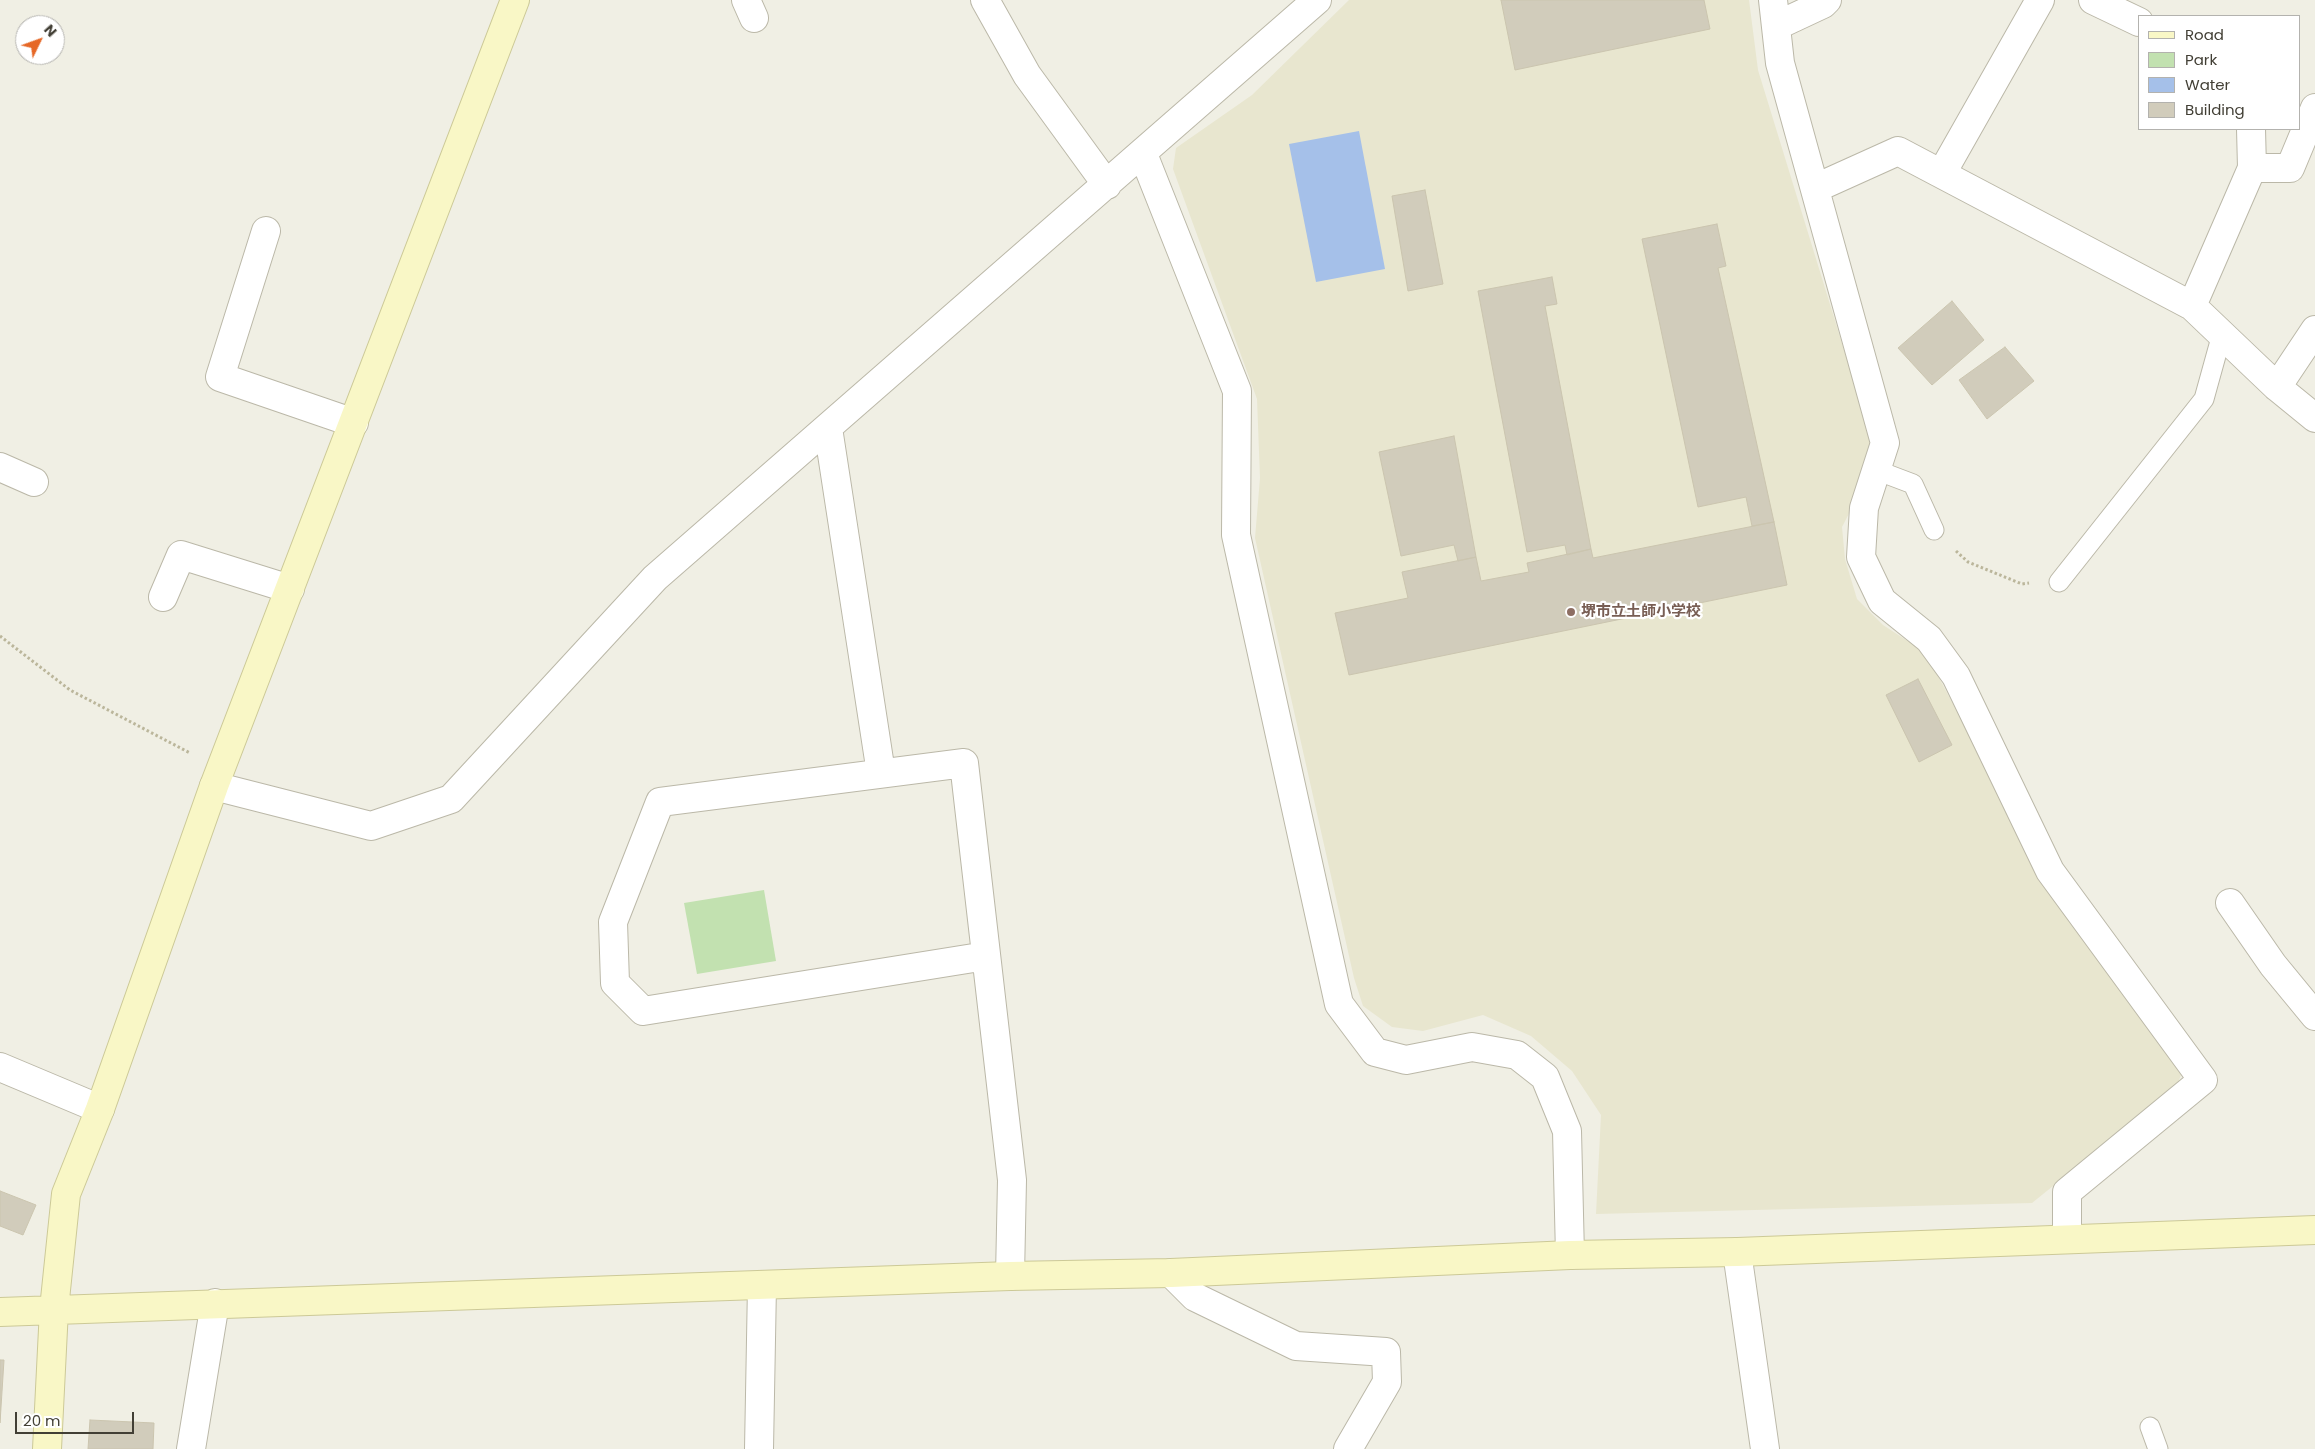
<!DOCTYPE html>
<meta charset="utf-8">
<style>
body{margin:0}
#map{position:relative;width:2315px;height:1449px;overflow:hidden;background:#f0efe4;font-family:Poppins,sans-serif}
canvas{display:block}
.legend{position:absolute;left:2138px;top:15px;width:162px;height:115px;box-sizing:border-box;background:#fff;border:1px solid #b3b2ae;margin:0;padding:6px 9px;list-style:none;font-size:15px;color:#423f35}
.legend li{display:flex;align-items:center;gap:10px;height:25px}
.legend b{width:25px;border:1px solid #b3b2ae}
.north{position:absolute;left:15px;top:15px;width:50px;height:50px;box-sizing:border-box;background:#fff;border:1px solid #b3b2ae;border-radius:50%;rotate:48deg;font-size:14px;font-weight:700;line-height:20px;text-align:center;color:#423f35}
.north::after{content:'';display:block;margin:auto;width:18px;height:22px;background:#e66826;clip-path:polygon(50% 0,100% 100%,50% 72%,0 100%)}
.scale{position:absolute;left:15px;top:1412px;width:119px;height:22px;box-sizing:border-box;border:2px solid #423f35;border-top:0;padding-left:6px;font-size:15px;line-height:18px;white-space:nowrap;color:#423f35;-webkit-text-stroke:4px #fff;paint-order:stroke}
</style>
<div id="map">
<canvas width="2315" height="1449"></canvas>
<ul class="legend">
<li><b style="height:6px;background:#f9f7c6"></b>Road</li>
<li><b style="height:14px;background:#c2e1b0"></b>Park</li>
<li><b style="height:14px;background:#a5c0e9"></b>Water</li>
<li><b style="height:14px;background:#d1ccbb"></b>Building</li>
</ul>
<div class="north">N</div>
<div class="scale">20 m</div>
</div>
<script>
const c = document.querySelector('canvas').getContext('2d');
c.lineJoin = 'round';
function fillPath(path, color) {
  c.fillStyle = color;
  c.fill(path, 'evenodd');
}
function toPath(rows) {
  const path = new Path2D();
  for (const r of rows) {
    path.moveTo(r[0], r[1]);
    for (let i = 2; i < r.length; i += 2) path.lineTo(r[i], r[i + 1]);
  }
  return path;
}
function stroke(path, color, width, dash) {
  c.strokeStyle = color;
  c.lineWidth = width;
  c.lineCap = dash ? 'butt' : 'round';
  c.setLineDash(dash || []);
  c.stroke(path);
}
function write(font, color, halo, rows, align = 'center') {
  c.font = font + ' Poppins,"Noto Sans JP",sans-serif';
  c.lineWidth = 4.5;
  c.setLineDash([]);
  c.textBaseline = 'middle';
  c.strokeStyle = halo;
  c.fillStyle = color;
  for (const [text, x, y, turn = 0] of rows) {
    c.save();
    c.translate(x, y);
    c.rotate((+turn || 0) * Math.PI / 180);
    c.textAlign = isNaN(turn) ? turn : align;
    if (halo) c.strokeText(text, 0, 0);
    c.fillText(text, 0, 0);
    c.restore();
  }
}
fillPath(toPath([
 [1349,0,1749,0,1758,70,1872,441,1870,473,1842,527,1845,559,1857,599,1883,625,1926,653,2043,875,2183,1069,2177,1086,2032,1203,1596,1214,1601,1115,1572,1071,1531,1036,1483,1015,1423,1031,1392,1027,1363,1006,1354,978,1255,538,1260,478,1257,399,1173,169,1176,148,1252,95]
]), '#e8e6cf');
fillPath(toPath([
 [764,890,776,961,697,974,684,903]
]), '#c2e1b0');
fillPath(toPath([
 [1359,131,1385,269,1316,282,1289,144]
]), '#a5c0e9');
const building = toPath([
 [1501,0,1704,0,1710,29,1515,70,1501,0],
 [1425,190,1443,284,1408,291,1392,196,1425,190],
 [1717,224,1726,266,1718,268,1774,522,1752,526,1746,497,1698,507,1642,239,1717,224],
 [1552,277,1557,304,1545,306,1591,549,1567,555,1565,545,1527,552,1478,291,1552,277],
 [1952,301,1984,340,1932,385,1898,348,1952,301],
 [2005,347,2034,381,1987,419,1959,380,2005,347],
 [1454,436,1476,557,1458,561,1454,545,1401,556,1379,452,1454,436],
 [1774,522,1787,585,1349,675,1335,613,1408,598,1402,572,1476,557,1481,581,1529,572,1527,563,1591,549,1593,558,1774,522],
 [1918,679,1952,745,1919,762,1886,695,1918,679],
 [0,1191,36,1205,23,1235,0,1226,0,1191],
 [0,1360,4,1360,0,1423,0,1360],
 [90,1420,154,1423,153,1449,88,1449,90,1420]
]);
fillPath(building, '#d1ccbb');
stroke(building, '#cbc5af', 1);
const lane = toPath([
 [1876,470,1913,484,1934,530],
 [2059,582,2204,399,2222,334],
 [2150,1427,2158,1449]
]);
const street = toPath([
 [746,0,754,18],
 [985,0,1027,75,1107,185],
 [1773,0,1780,63,1885,443,1864,508,1861,557,1882,601,1929,639,1956,676,2050,871,2203,1080,2067,1192,2067,1238],
 [2093,0,2139,22],
 [1776,26,1823,4,1827,0],
 [1143,154,1237,391,1236,535,1339,1004,1375,1052,1406,1060,1472,1047,1517,1055,1545,1077,1567,1131,1570,1255],
 [2252,168,2290,168,2315,108],
 [1942,173,2040,0],
 [1816,188,1898,151,2192,306,2277,387,2315,418],
 [266,231,220,377,354,423],
 [2192,306,2252,168,2251,129],
 [2277,387,2315,330],
 [828,428,881,773],
 [0,467,34,482],
 [163,597,181,555,290,589],
 [214,786,371,826,451,799,655,578,1317,0],
 [2230,903,2273,965,2315,1016],
 [986,956,643,1011,615,983,613,922,660,802,964,763,1012,1180,1010,1276],
 [0,1067,100,1109],
 [1737,1252,1765,1449],
 [1171,1273,1195,1297,1296,1346,1386,1352,1387,1382,1348,1449],
 [191,1449,215,1303],
 [759,1449,762,1285]
]);
const secondary = toPath([
 [0,1312,1010,1276,1171,1273,1570,1255,1737,1252,2315,1230],
 [47,1449,54,1309,66,1194,100,1109,214,786,515,0]
]);
stroke(lane, '#bbb8a8', 21);
stroke(street, '#bbb8a8', 30);
stroke(secondary, '#ccc997', 30);
stroke(toPath([
 [1956,551,1968,562,2022,584,2029,583],
 [0,636,70,690,190,753]
]), '#bbb69b', 3, [2.5, 2.5]);
stroke(lane, '#fff', 19);
stroke(street, '#fff', 28);
stroke(secondary, '#f9f7c6', 28);
for (const [x, y, r, color] of [
 [1571,612,5,"#8d6e63"]
]) {
  const dot = new Path2D();
  dot.arc(x, y, r, 0, 2 * Math.PI);
  c.fillStyle = color;
  c.fill(dot);
  stroke(dot, '#fff', 2);
}
write('bold 15px', '#785e54', '#fff', [
 ["堺市立土師小学校",1581,612]
], 'left');
</script>
